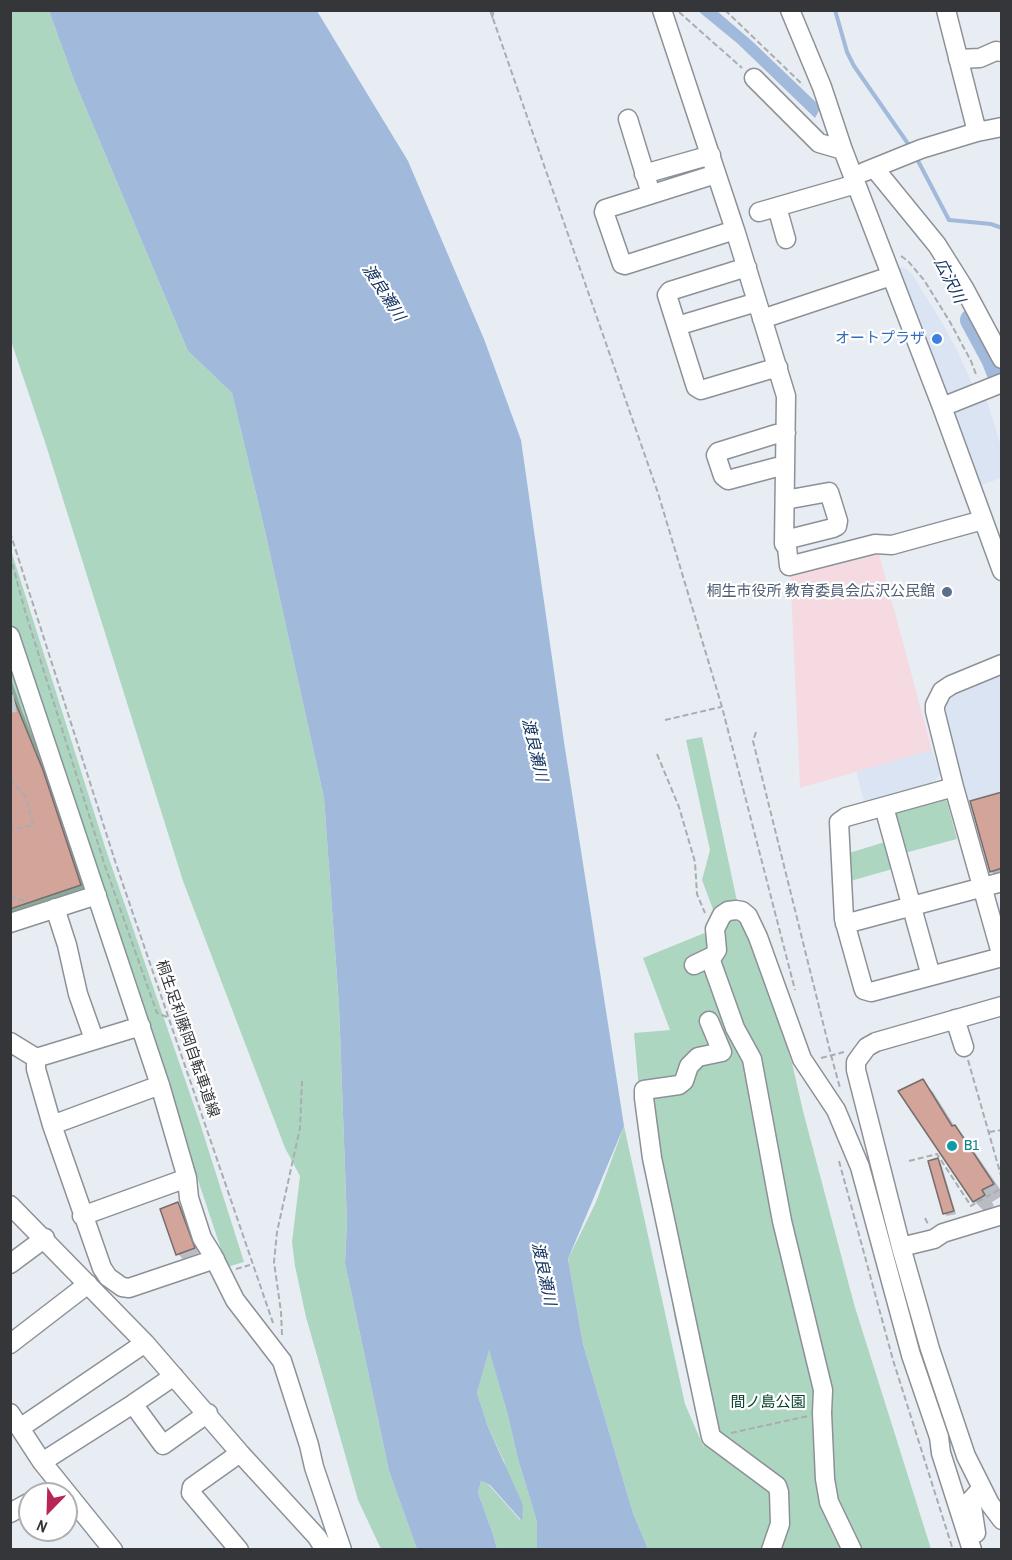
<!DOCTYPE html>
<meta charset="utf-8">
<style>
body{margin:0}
#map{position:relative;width:1012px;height:1560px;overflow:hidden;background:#e8edf4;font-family:"Archivo Narrow",sans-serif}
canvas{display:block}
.frame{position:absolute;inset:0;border:12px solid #343639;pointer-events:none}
.north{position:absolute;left:18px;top:1482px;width:60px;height:60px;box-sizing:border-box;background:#fff;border:2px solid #aeafb0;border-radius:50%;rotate:203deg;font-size:16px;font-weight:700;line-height:24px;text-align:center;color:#343639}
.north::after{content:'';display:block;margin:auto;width:21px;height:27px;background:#b72756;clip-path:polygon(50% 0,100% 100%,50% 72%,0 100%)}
</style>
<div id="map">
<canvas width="1012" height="1560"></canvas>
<div class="frame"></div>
<div class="north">N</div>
</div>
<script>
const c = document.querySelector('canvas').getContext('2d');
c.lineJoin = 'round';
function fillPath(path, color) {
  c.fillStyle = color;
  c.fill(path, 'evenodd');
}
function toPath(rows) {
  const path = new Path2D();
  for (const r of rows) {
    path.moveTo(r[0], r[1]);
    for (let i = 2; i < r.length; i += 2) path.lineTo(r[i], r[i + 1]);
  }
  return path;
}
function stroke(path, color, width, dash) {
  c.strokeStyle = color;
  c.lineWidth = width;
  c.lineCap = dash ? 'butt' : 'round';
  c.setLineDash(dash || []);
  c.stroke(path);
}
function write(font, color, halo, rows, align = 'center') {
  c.font = font + ' "Archivo Narrow","Noto Sans JP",sans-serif';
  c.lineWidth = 4.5;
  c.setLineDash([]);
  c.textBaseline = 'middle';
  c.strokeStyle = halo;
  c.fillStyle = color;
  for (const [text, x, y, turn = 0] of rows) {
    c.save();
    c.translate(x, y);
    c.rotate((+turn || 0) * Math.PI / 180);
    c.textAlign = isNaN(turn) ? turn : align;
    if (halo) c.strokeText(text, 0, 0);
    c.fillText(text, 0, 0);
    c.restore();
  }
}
fillPath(toPath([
 [900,267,907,269,912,274,944,326,958,352,975,390,948,401,896,268],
 [985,394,1001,447,1001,478,979,486,951,407],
 [1001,671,1001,876,992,878,986,874,943,709,946,702,956,691],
 [932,750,940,774,935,782,864,801,856,770]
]), '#dbe4f2');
fillPath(toPath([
 [877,546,932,750,800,788,790,569]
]), '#f5dbe1');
fillPath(toPath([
 [10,11,49,11,74,80,188,351,232,393,265,531,324,798,339,1005,347,1223,345,1263,389,1471,417,1549,381,1549,358,1500,306,1317,295,1266,292,1242,300,1176,285,1148,183,881,45,442,11,341],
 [10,547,106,850,199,1120,244,1262,227,1267,101,889,11,916],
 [702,737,741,920,749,927,792,1063,803,1111,854,1304,931,1549,648,1549,633,1513,583,1344,568,1259,596,1202,624,1126,685,1404,704,1448,675,1320,641,1113,634,1033,670,1030,643,958,707,932,714,912,702,880,710,850,686,740],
 [940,797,947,801,957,839,901,854,893,809],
 [888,841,896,868,847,882,846,854],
 [489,1349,507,1412,518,1459,537,1522,537,1549,497,1549,493,1534,478,1493,481,1481,489,1485,521,1521,504,1461,488,1427,477,1393]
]), '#add6c1');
fillPath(toPath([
 [49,11,317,11,408,161,484,339,521,440,564,742,624,1126,568,1259,583,1344,633,1513,648,1549,537,1549,537,1522,518,1459,507,1412,489,1350,477,1393,488,1427,523,1505,522,1521,490,1485,481,1481,478,1493,493,1534,497,1549,417,1549,389,1471,345,1263,347,1223,339,1005,324,798,265,531,232,393,188,351,74,80],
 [698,11,717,11,753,42,821,107,815,118,737,43]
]), '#a1b9db');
fillPath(toPath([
 [10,676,22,711,50,778,88,892,10,918],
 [1002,793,1002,877,998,878,991,871],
 [922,1081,933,1092,957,1130,965,1138,1002,1192,1002,1196,992,1202,994,1206,985,1212,974,1201],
 [938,1160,941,1163,956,1214,947,1216,944,1213],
 [178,1204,183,1209,199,1253,183,1259,178,1254]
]), '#0003');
stroke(toPath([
 [835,10,847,52,854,66,911,148],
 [916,157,949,220,991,224,1002,228]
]), '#a1b9db', 4);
stroke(toPath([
 [971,320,992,359,1002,384]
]), '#a1b9db', 22);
const building = toPath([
 [11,692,43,770,81,885,10,909,11,692],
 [1002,792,1002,868,990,872,970,801,1002,792],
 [923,1079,952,1126,955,1125,994,1184,982,1190,985,1195,973,1202,898,1091,923,1079],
 [938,1158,954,1211,943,1214,928,1161,938,1158],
 [178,1202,195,1248,176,1255,160,1209,178,1202]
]);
fillPath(building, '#d2a49a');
stroke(building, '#776e6c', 1.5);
stroke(toPath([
 [10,704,15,703]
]), '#c4c8cf', 18, [18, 9]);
const minor = toPath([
 [662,10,735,230,786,396,784,544,787,547,789,566,875,544,892,545,983,520],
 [790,10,822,87,843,150,942,407,1002,571],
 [946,10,977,132],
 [958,59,980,58,996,51,1002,52],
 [754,78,819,143,843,150],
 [628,119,651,194],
 [875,169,937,245,964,288,1002,359],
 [864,172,921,149,977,132,1002,127],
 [644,174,711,155],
 [716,174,605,209,604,212,622,264,625,265,735,230],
 [777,207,786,239],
 [759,212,856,184],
 [747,267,670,291,667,295,696,387,701,390,778,367],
 [762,319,891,276],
 [677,326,757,302],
 [942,407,1002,383],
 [785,467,777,467,728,480,723,476,716,455,718,452,776,434,786,433],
 [785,500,829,492,838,521,837,526,833,528,785,540],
 [10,636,160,1085,187,1178,189,1198,202,1238,212,1254,235,1300,282,1361,309,1445,314,1467,342,1550],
 [1002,664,951,685,942,691,935,705,935,711,954,787,1002,957],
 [954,787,846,817,839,822,844,919,863,987,864,990,871,992,1002,957],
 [884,807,931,976],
 [55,908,67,945,78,994,94,1039],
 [10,923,97,895],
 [845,924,1002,882],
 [710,958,735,1028,752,1059,782,1221,823,1390,822,1413,825,1479,829,1502,852,1550],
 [694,965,713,956,717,950,715,929,722,915,728,911,736,910,742,911,748,916,758,937,802,1059,836,1110,860,1167,911,1355,939,1437,941,1453,972,1550],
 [1002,1006,876,1042,867,1047,861,1055,856,1062,856,1070,901,1247,930,1349,966,1456,990,1504,1002,1520],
 [955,1019,964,1047],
 [709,1021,722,1052,698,1057,689,1066,684,1081,679,1085,644,1090,644,1098,652,1158,711,1437,777,1486,779,1492,780,1524,771,1550],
 [10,1042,36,1058,141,1026],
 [36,1058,36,1069,52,1125,102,1268,108,1277,122,1287,129,1288,215,1259],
 [52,1125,160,1085],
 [10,1205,145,1343,240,1453,317,1537,325,1550],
 [82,1216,187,1178],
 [901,1247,934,1239,943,1233,1002,1215],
 [10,1264,45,1238],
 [10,1344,88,1284],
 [133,1404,163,1445,208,1413],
 [10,1413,42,1462,113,1550],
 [20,1428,145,1343],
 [42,1462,133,1404,174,1376],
 [10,1513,30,1502],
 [976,1533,971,1500,981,1489],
 [239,1550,191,1493,192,1487,240,1453]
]);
stroke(minor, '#8c9198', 21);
stroke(toPath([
 [490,10,658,493,722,707,795,990],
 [725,10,803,85],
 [679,12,742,68],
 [492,18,494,10],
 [901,256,908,261,924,280,950,322,971,361,977,377],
 [10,532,116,864,273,1323],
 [10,555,25,611,105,866,157,1013,167,1017],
 [665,720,721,707],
 [756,732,753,741,831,1055,840,1088],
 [657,754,679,807,695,862,697,894,705,913],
 [10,780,26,797,33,825,13,830,10,828],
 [10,896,27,902],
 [821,1058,844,1052],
 [1000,1059,1002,1059],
 [968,1060,1002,1179],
 [989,1132,1002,1130],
 [839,1161,893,1360,953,1550],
 [909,1161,937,1154,971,1206,1002,1188],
 [925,1218,929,1226],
 [236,1269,250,1265],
 [282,1335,281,1312,274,1262,277,1232,300,1128,302,1081],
 [731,1433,808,1416]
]), '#a9adb2', 2, [6, 3]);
stroke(minor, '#fff', 18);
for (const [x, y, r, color] of [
 [937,339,6,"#3f7fe0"],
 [947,592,6,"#5c6f8a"],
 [952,1146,6,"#0f9aa8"]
]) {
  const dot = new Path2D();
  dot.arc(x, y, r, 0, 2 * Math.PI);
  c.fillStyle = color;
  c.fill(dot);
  stroke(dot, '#fff', 2);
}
write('15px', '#366cbe', '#fff', [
 ["オートプラザ",925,339]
], 'right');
write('15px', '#4e5e75', '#fff', [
 ["桐生市役所 教育委員会広沢公民館",935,592]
], 'right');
write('15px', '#343639', '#fff', [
 ["桐生足利藤岡自転車道線",187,1039,71]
]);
write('15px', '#0d838f', '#fff', [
 ["B1",964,1146]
], 'left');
write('15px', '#07432d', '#fff', [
 ["間ノ島公園",768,1403]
]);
write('italic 16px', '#153461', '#fff', [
 ["広沢川",949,281,63],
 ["渡良瀬川",383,293,57],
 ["渡良瀬川",534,750,77],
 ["渡良瀬川",543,1274,78]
]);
</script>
